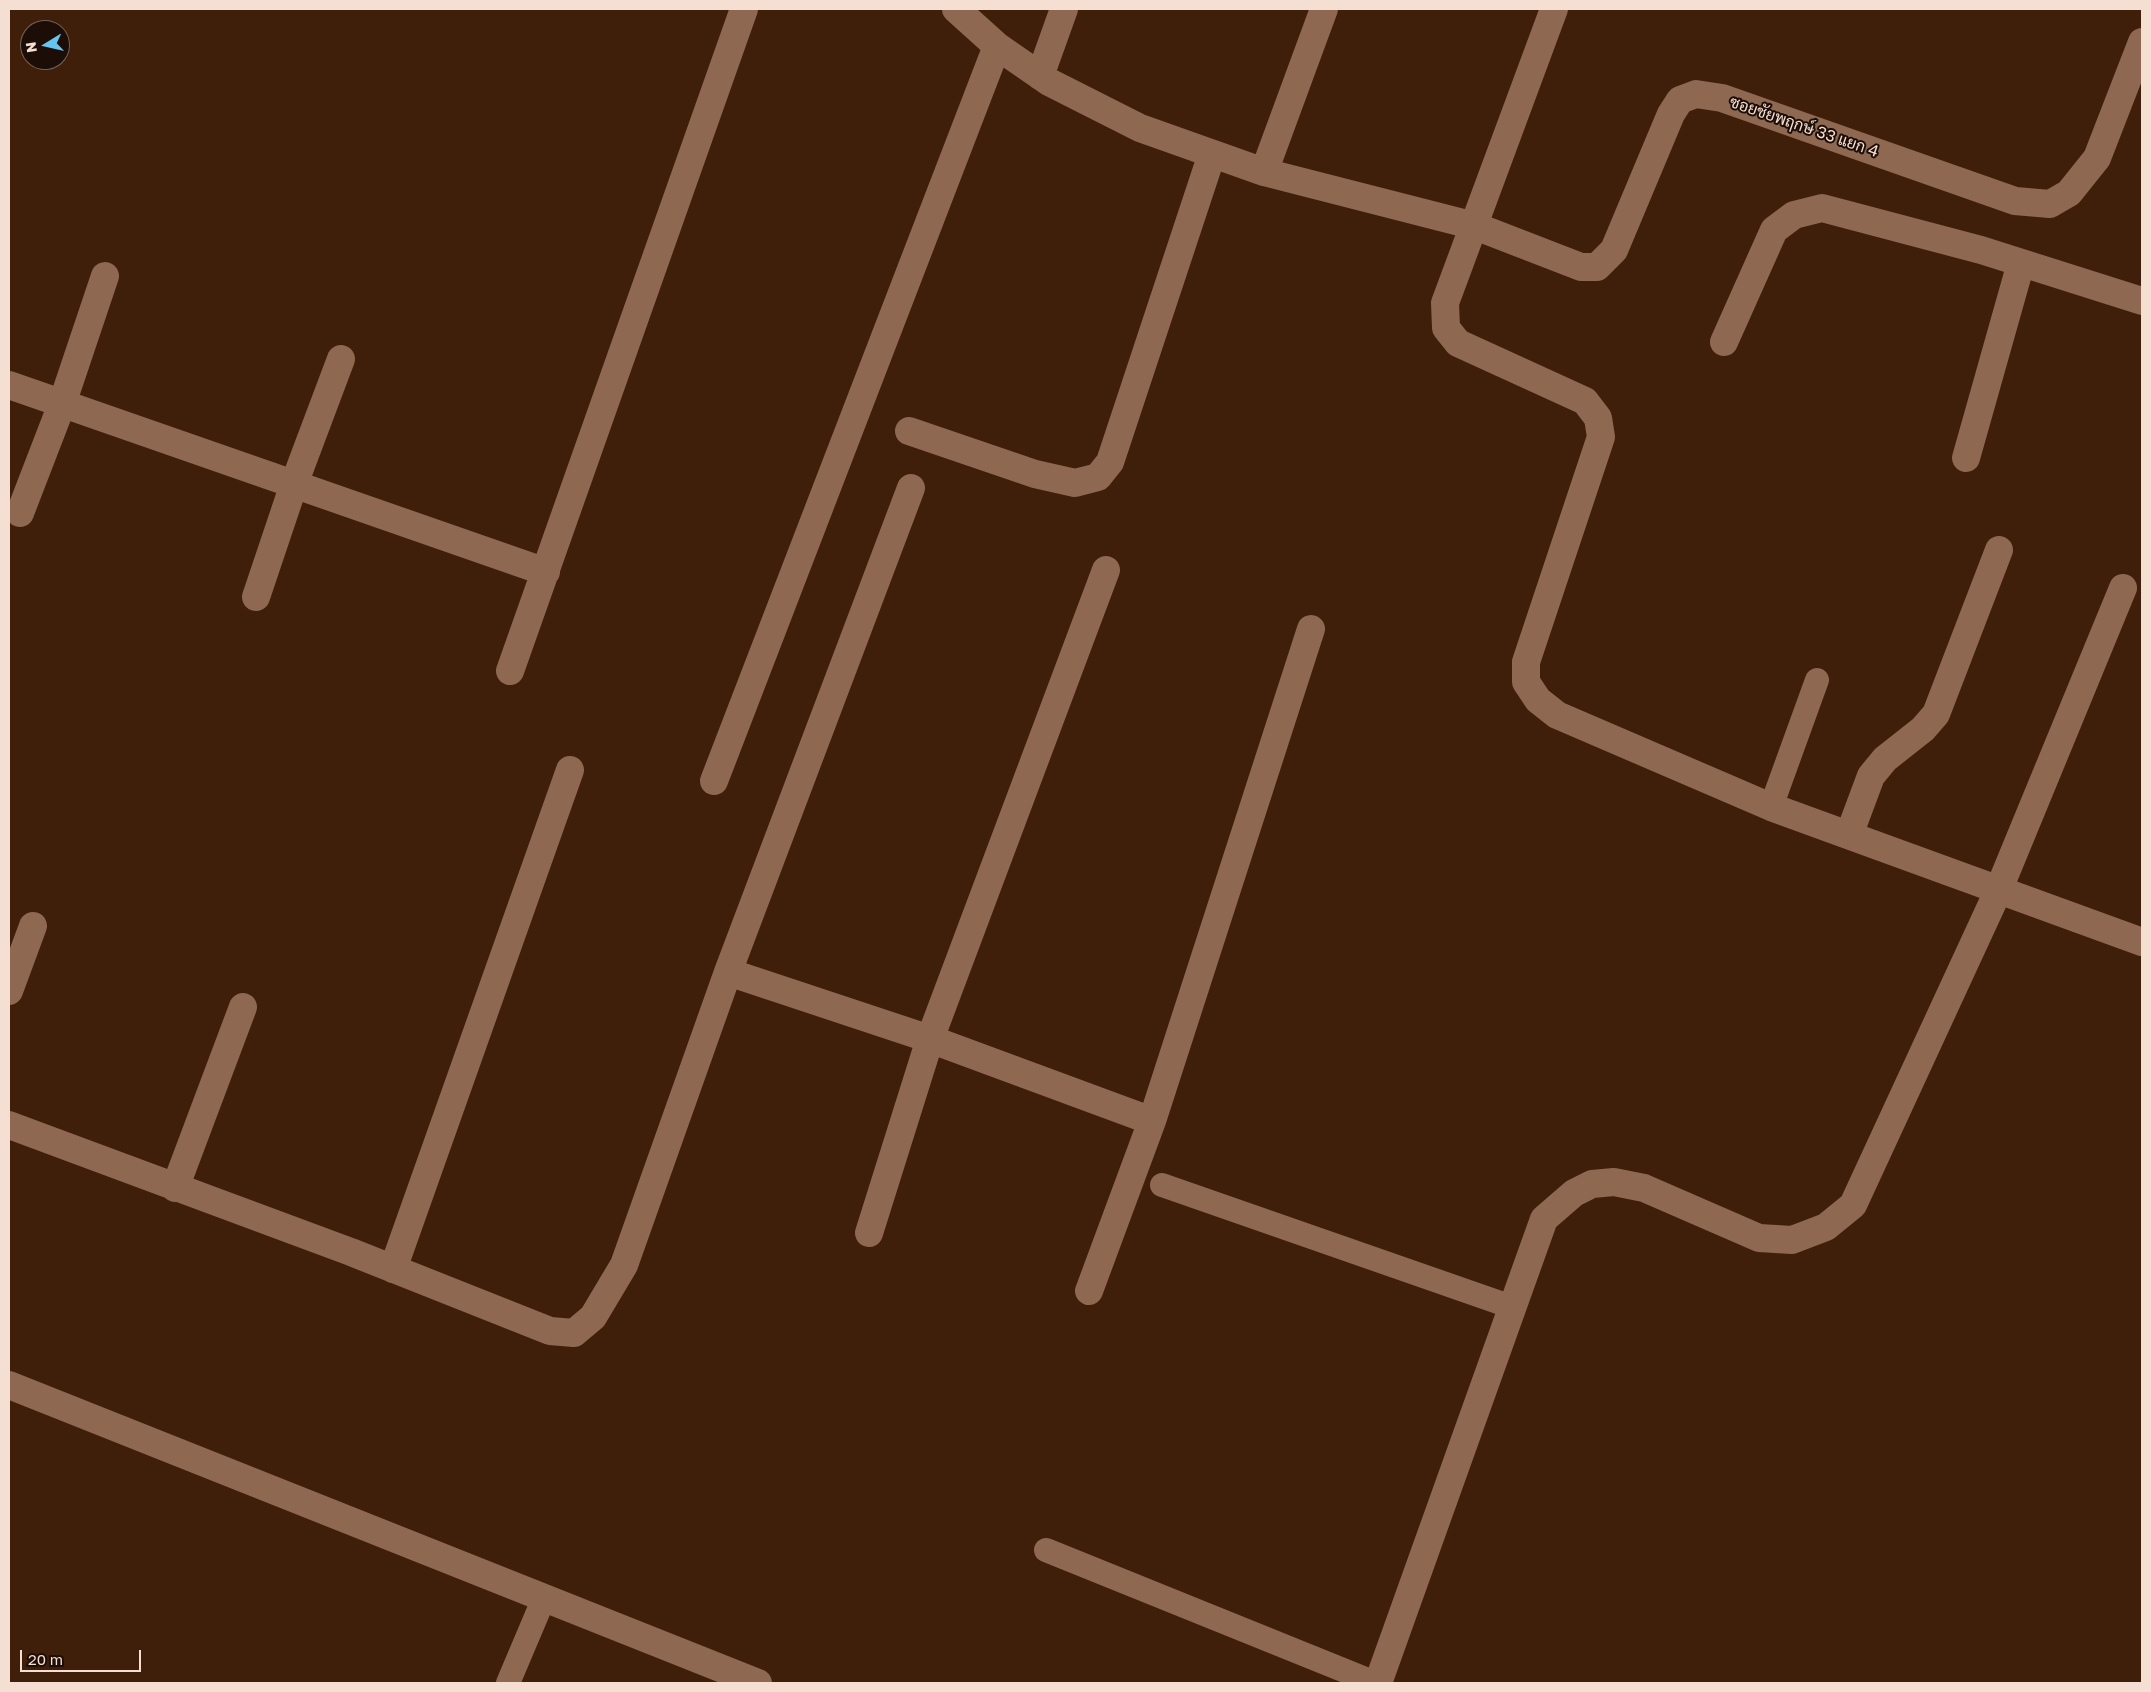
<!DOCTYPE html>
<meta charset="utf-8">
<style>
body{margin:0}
#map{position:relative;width:2151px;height:1692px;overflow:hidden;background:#401f0a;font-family:"Golos Text",sans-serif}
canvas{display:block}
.frame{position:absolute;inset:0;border:10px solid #f5ded2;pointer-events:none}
.north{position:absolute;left:20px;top:20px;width:50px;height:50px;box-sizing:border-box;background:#1c0e06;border:1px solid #736158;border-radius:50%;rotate:261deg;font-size:14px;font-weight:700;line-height:20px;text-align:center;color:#f5ded2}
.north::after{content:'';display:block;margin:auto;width:18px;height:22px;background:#67c4ef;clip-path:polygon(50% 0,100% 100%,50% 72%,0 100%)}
.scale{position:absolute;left:20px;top:1650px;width:121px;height:22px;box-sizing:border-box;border:2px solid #f5ded2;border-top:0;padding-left:6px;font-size:15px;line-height:18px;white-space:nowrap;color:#f5ded2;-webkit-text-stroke:4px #1c0e06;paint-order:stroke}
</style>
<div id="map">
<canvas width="2151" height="1692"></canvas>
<div class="frame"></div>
<div class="north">N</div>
<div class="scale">20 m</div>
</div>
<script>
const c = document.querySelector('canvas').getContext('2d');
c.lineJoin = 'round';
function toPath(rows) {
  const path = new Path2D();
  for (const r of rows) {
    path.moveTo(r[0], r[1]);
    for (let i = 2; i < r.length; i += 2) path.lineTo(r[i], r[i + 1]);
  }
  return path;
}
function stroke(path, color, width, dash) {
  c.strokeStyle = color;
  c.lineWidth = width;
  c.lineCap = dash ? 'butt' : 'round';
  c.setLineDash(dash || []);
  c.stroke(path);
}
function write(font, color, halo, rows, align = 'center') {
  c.font = font + ' "Golos Text",Sarabun,sans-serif';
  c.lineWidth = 4;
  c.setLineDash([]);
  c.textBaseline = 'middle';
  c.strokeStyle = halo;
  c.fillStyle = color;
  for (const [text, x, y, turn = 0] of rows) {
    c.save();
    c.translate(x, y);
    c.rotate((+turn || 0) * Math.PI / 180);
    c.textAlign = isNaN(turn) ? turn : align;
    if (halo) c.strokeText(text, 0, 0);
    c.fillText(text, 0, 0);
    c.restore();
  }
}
stroke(toPath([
 [1771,807,1817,680],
 [1162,1185,1512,1307],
 [1046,1550,1375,1683],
 [508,1683,544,1598]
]), '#8f6852', 24);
stroke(toPath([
 [956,9,997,46,1049,82,1140,128,1264,172,1475,226,1581,267,1597,267,1614,250,1671,114,1680,100,1696,94,1722,98,2015,201,2050,204,2069,193,2097,158,2142,42],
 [1554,9,1445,303,1446,328,1458,343,1585,401,1598,418,1601,437,1526,662,1526,682,1538,700,1557,715,1771,807,2142,942],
 [1040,76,1064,9],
 [1264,172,1324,9],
 [1724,342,1774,230,1794,215,1822,208,1981,250,2142,301],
 [9,385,546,572],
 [909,431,1035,474,1075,483,1098,477,1110,462,1212,154],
 [1966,458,2021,263],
 [20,513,62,404,105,276],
 [256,597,294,484,341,359],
 [510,671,744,9],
 [714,781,997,46],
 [1849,835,1871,776,1885,759,1923,729,1936,714,1999,550],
 [728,972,930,1039,1152,1121,1089,1291],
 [9,991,33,926],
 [1152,1121,1311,629],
 [9,1125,351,1252,550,1331,574,1333,593,1317,624,1265,728,972,911,488],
 [175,1188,243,1007],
 [869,1233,930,1039,1106,570],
 [393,1269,570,770],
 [9,1385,758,1683],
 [1378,1683,1544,1219,1574,1193,1592,1184,1614,1182,1644,1188,1759,1238,1792,1240,1826,1227,1853,1205,1999,889,2123,588]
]), '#8f6852', 28);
write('16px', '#f5ded2', '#1c0e06', [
 ["ซอยชัยพฤกษ์ 33 แยก 4",1804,127,19]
]);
</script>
